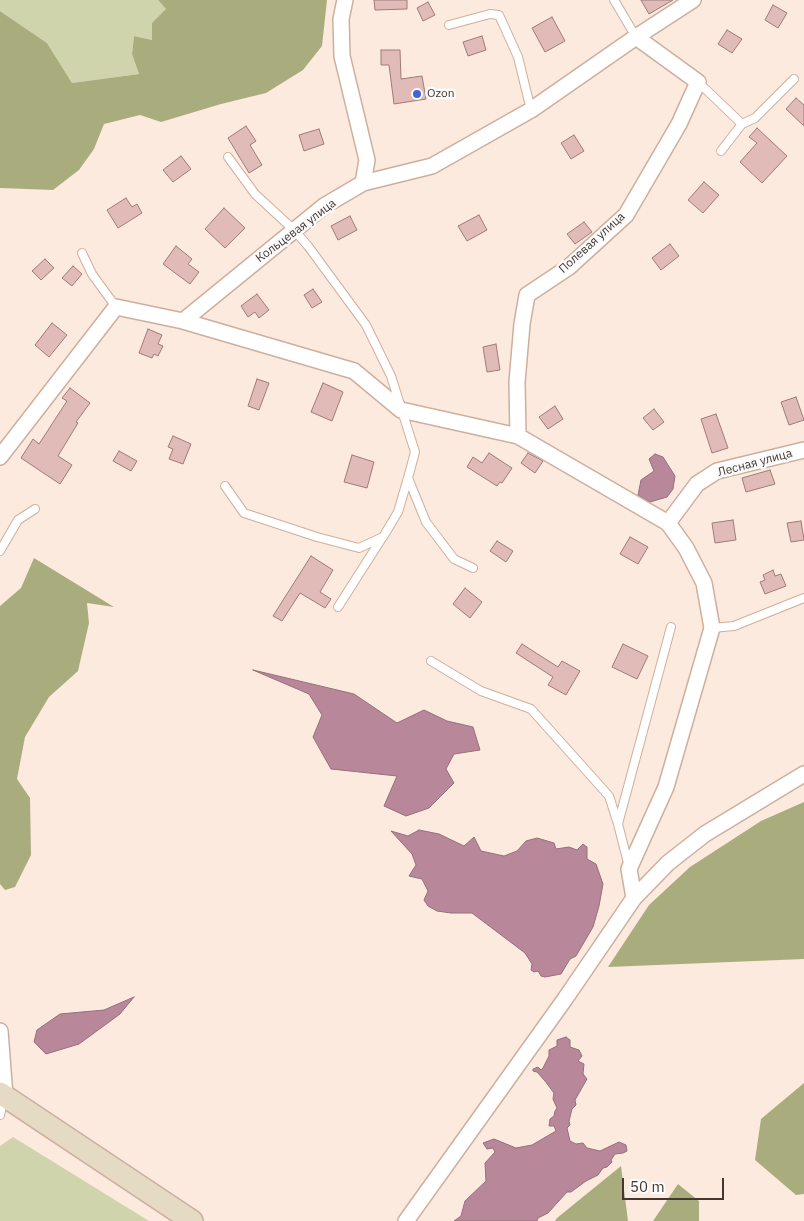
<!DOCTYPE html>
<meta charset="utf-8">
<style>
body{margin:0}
#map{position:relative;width:804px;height:1221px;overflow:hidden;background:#fdeade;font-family:"IBM Plex Sans",sans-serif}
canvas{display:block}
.scale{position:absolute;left:622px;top:1178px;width:102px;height:22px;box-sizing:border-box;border:2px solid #433730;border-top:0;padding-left:6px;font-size:15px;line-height:18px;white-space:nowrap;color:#433730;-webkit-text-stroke:4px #fbfbfb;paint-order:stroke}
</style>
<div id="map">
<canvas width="804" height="1221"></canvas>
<div class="scale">50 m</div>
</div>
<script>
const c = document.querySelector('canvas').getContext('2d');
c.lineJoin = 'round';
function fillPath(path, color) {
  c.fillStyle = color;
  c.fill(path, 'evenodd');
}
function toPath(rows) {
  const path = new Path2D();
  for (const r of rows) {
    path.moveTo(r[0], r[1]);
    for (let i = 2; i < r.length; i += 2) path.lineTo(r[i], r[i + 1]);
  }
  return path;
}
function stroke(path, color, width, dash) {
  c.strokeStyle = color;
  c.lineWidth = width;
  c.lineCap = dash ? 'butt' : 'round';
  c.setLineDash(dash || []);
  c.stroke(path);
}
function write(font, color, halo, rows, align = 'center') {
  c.font = font + ' "IBM Plex Sans",sans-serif';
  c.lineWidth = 5;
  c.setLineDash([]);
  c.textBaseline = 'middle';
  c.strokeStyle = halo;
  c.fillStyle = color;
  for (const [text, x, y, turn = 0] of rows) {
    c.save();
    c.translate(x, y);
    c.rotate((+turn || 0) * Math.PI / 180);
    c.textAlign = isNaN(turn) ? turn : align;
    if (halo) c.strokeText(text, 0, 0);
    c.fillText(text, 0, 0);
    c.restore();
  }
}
fillPath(toPath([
 [0,0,158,0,166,8,152,40,134,36,132,54,139,74,72,83,47,43,0,11],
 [13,1137,149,1221,0,1221,0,1146]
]), '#d0d4ac');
fillPath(toPath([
 [158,0,327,0,322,46,303,70,266,93,221,104,161,122,140,115,104,124,94,149,79,170,53,190,0,188,0,11,47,43,72,83,139,74,132,54,134,36,152,40,152,23,166,9],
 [34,558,114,607,87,603,89,623,78,671,49,697,25,737,17,779,30,798,31,855,15,887,5,890,0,884,0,606,21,588],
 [804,802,804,959,608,967,649,905,690,867,761,821],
 [804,1083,804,1194,796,1195,755,1160,761,1119],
 [621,1166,628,1221,555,1221,557,1218],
 [678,1184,699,1201,699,1221,653,1221]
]), '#a9ad7d');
const water = toPath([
 [655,454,663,457,675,476,673,489,667,497,650,502,638,495,641,480,654,471,649,459,655,454],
 [253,670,354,694,397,723,424,710,447,721,473,727,480,750,454,754,446,769,454,783,429,808,406,816,384,806,397,776,331,769,313,737,322,715,309,694,253,670],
 [419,830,439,834,464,846,474,837,481,851,504,856,517,851,526,841,537,838,554,843,556,849,569,847,577,850,583,844,587,847,587,859,596,864,603,884,599,906,593,927,576,956,570,959,561,974,545,977,541,976,538,971,534,972,531,970,532,964,525,953,472,913,451,913,437,911,428,906,424,900,428,891,422,879,409,876,416,865,412,854,391,831,408,836,419,830],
 [134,997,120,1014,79,1044,46,1054,34,1042,37,1030,60,1014,104,1010,134,997],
 [566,1037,570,1040,570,1047,579,1050,582,1056,578,1061,584,1064,583,1074,587,1079,575,1100,576,1105,572,1109,569,1121,570,1125,567,1128,570,1141,576,1144,583,1143,587,1148,600,1151,619,1142,626,1145,627,1151,623,1153,615,1154,611,1160,612,1162,607,1167,603,1168,598,1175,586,1181,571,1192,567,1192,548,1213,538,1218,537,1221,454,1221,461,1216,465,1201,486,1181,485,1163,495,1152,493,1148,487,1149,483,1143,494,1139,516,1148,532,1145,556,1131,554,1126,549,1126,550,1119,554,1116,555,1111,557,1108,553,1099,554,1093,545,1081,537,1072,533,1071,533,1069,538,1067,541,1070,543,1068,549,1056,549,1050,557,1046,557,1040,566,1037]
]);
fillPath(water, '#b88799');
stroke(water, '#956f7a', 1);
const building = toPath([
 [374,0,407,0,407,9,375,10,374,0],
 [641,0,673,0,649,14,641,0],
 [428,2,435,15,423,21,417,8,428,2],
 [773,5,787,13,778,28,765,20,773,5],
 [552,17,565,41,545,52,532,28,552,17],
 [727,30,742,39,732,53,718,44,727,30],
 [482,36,486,50,468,56,463,42,482,36],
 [381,50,400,50,401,79,422,76,426,99,394,104,389,65,381,65,381,50],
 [796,98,804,105,804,126,786,109,796,98],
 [246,126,256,141,250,145,262,165,249,173,228,138,246,126],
 [757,128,787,156,762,183,740,162,757,143,749,137,757,128],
 [319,129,324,144,304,151,299,135,319,129],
 [574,135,584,151,571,159,561,143,574,135],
 [181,156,191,169,173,182,163,170,181,156],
 [704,182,719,195,703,213,688,200,704,182],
 [126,198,132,207,137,204,142,213,118,228,107,210,126,198],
 [224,208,245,228,225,248,205,229,224,208],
 [479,215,487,230,467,241,458,226,479,215],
 [350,216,357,230,338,240,331,226,350,216],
 [584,222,592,232,575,244,567,234,584,222],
 [670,244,679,256,661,270,652,258,670,244],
 [176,246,192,259,188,264,199,272,190,284,163,264,176,246],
 [45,259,54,268,41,280,32,271,45,259],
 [73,266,82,274,72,286,62,278,73,266],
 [313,289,322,302,312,308,304,295,313,289],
 [257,294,269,310,259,318,255,312,248,317,241,306,257,294],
 [52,323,67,335,49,357,35,345,52,323],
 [148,329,162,335,158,344,163,346,158,356,154,354,152,358,139,353,148,329],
 [496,344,500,370,487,372,483,347,496,344],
 [257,379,269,383,259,410,248,406,257,379],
 [323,383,343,392,332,421,311,412,323,383],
 [70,388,90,403,76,422,78,423,58,456,72,465,60,484,21,458,33,439,39,444,67,401,62,398,70,388],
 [796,397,804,420,789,425,781,402,796,397],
 [555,406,563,419,548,429,539,417,555,406],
 [654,409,664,422,653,430,643,418,654,409],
 [716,414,728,448,712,453,701,419,716,414],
 [173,436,191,444,183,464,169,459,173,449,168,447,173,436],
 [119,451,137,461,131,471,113,461,119,451],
 [489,453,512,468,502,483,500,482,497,486,467,467,473,457,482,463,489,453],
 [528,453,543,461,535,473,521,463,528,453],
 [352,455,374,462,367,488,344,482,352,455],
 [770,470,775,484,746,492,742,478,770,470],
 [733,520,736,540,715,543,712,523,733,520],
 [801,521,804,540,791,542,787,523,801,521],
 [630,537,648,547,638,564,620,554,630,537],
 [497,541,513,551,506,562,490,551,497,541],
 [311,556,333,570,320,592,331,599,325,608,300,593,282,621,273,616,311,556],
 [773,570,775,576,781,574,786,586,765,594,760,582,765,580,763,575,773,570],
 [465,588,482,602,470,618,453,604,465,588],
 [522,644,558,667,562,661,580,671,566,695,548,685,553,677,516,653,522,644],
 [623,644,648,656,637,679,612,667,623,644]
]);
fillPath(building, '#e1bbb8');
stroke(building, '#9e7b78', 1);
const lane = toPath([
 [614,0,636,37],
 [449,25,490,14,499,15,518,57,531,110],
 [698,82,742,124],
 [721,151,742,124,755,118,794,79],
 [228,157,255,194,294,230,308,246,366,325,391,376,415,452,408,478,426,522,454,559,473,568],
 [82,253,92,274,116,307],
 [225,486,244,513,317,537,359,548,383,537,398,512,408,478],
 [0,551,18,520,35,509],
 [338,607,382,538],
 [712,628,734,626,804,598],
 [431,661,481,691,531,709,609,796,618,824],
 [629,867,618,824,671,627],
 [0,1115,4,1098]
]);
const street = toPath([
 [345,0,341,19,342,56,367,160,363,183],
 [183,321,354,371,401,410,518,436,668,523,686,548,704,583,712,628,666,787,629,869,634,898],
 [518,436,517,382,522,324,527,295,569,267,626,215,679,124,698,82,636,37],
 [0,457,116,307,183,321,324,206,363,183,432,166,531,110,636,37,693,0],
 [668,523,697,484,717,471,804,450],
 [0,1031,5,1096],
 [406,1221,565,999,634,898,668,863,705,834,804,774]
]);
const secondary = toPath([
 [0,1093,192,1221]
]);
stroke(lane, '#cdaf9d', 10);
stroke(street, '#cdaf9d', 18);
stroke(secondary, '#cdaf9d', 24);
stroke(lane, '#fff', 8);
stroke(street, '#fff', 15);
stroke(secondary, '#e5dac3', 21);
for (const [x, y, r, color] of [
 [417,94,5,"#4064d6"]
]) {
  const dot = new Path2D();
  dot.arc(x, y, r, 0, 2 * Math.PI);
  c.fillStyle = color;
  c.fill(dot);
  stroke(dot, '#fbfbfb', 2);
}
write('12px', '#433730', '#fbfbfb', [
 ["Ozon",427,94]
], 'left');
write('12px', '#433730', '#fbfbfb', [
 ["Кольцевая улица",296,231,-37],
 ["Полевая улица",592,243,-42],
 ["Лесная улица",755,463,-15]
]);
</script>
